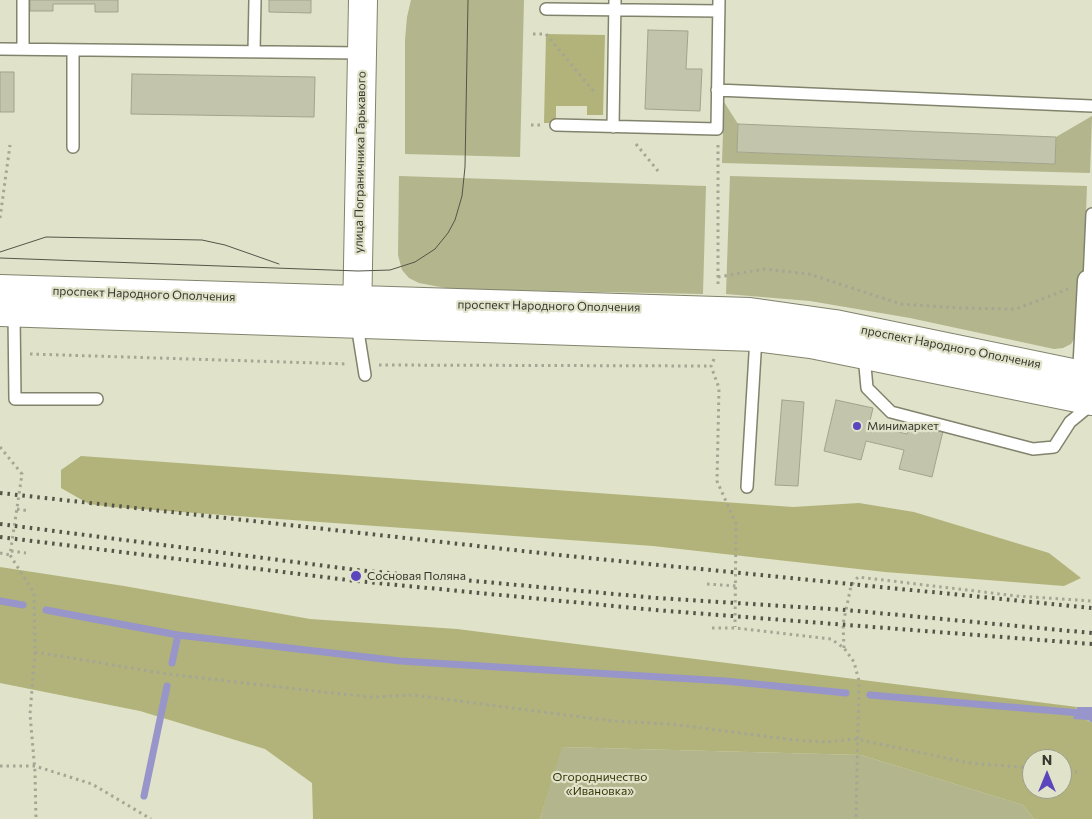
<!DOCTYPE html>
<meta charset="utf-8">
<style>
body{margin:0}
#map{position:relative;width:1092px;height:819px;overflow:hidden;background:#e0e2c9;font-family:Commissioner,sans-serif}
canvas{display:block}
.north{position:absolute;left:1022px;top:749px;width:50px;height:50px;box-sizing:border-box;background:#e0e2c9;border:1px solid #9c9e8b;border-radius:50%;rotate:0deg;font-size:14px;font-weight:700;line-height:20px;text-align:center;color:#36372d}
.north::after{content:'';display:block;margin:auto;width:18px;height:22px;background:#5c45bd;clip-path:polygon(50% 0,100% 100%,50% 72%,0 100%)}
</style>
<div id="map">
<canvas width="1092" height="819"></canvas>
<div class="north">N</div>
</div>
<script>
const c = document.querySelector('canvas').getContext('2d');
c.lineJoin = 'round';
function fillPath(path, color) {
  c.fillStyle = color;
  c.fill(path, 'evenodd');
}
function toPath(rows) {
  const path = new Path2D();
  for (const r of rows) {
    path.moveTo(r[0], r[1]);
    for (let i = 2; i < r.length; i += 2) path.lineTo(r[i], r[i + 1]);
  }
  return path;
}
function stroke(path, color, width, dash) {
  c.strokeStyle = color;
  c.lineWidth = width;
  c.lineCap = dash ? 'butt' : 'round';
  c.setLineDash(dash || []);
  c.stroke(path);
}
function write(font, color, halo, rows, align = 'center') {
  c.font = font + ' Commissioner,sans-serif';
  c.lineWidth = 4.5;
  c.setLineDash([]);
  c.textBaseline = 'middle';
  c.strokeStyle = halo;
  c.fillStyle = color;
  for (const [text, x, y, turn = 0] of rows) {
    c.save();
    c.translate(x, y);
    c.rotate((+turn || 0) * Math.PI / 180);
    c.textAlign = isNaN(turn) ? turn : align;
    if (halo) c.strokeText(text, 0, 0);
    c.fillText(text, 0, 0);
    c.restore();
  }
}
fillPath(toPath([
 [411,0,524,0,520,157,405,154,405,40,407,17],
 [724,102,738,124,737,152,1054,164,1056,137,1092,116,1090,173,722,163],
 [399,176,706,186,703,294,451,289,419,283,409,278,402,270,398,255],
 [730,176,1087,186,1082,326,1071,344,1063,348,1054,349,910,318,810,301,726,294],
 [561,747,861,755,1023,805,1034,819,540,819]
]), '#b3b58c');
fillPath(toPath([
 [546,34,605,35,603,115,587,115,587,106,556,106,556,123,544,123],
 [81,456,793,507,859,503,914,512,1049,553,1081,578,1064,586,885,572,653,546,112,507,89,504,61,488,61,470],
 [0,567,124,586,310,619,457,629,1077,707,1074,712,1092,723,1092,819,1034,819,1023,805,861,755,562,747,540,819,313,819,312,783,265,749,140,711,0,683],
 [1032,759,1062,759,1062,789,1032,789]
]), '#b1b37a');
fillPath(toPath([
 [1077,707,1092,707,1092,723,1088,720,1073,719]
]), '#9795c9');
stroke(toPath([
 [0,601,23,605],
 [46,610,178,635,400,661,725,681,846,693],
 [172,663,178,635],
 [870,695,1092,714],
 [144,796,167,686]
]), '#9795c9', 7);
const building = toPath([
 [30,0,118,0,118,12,95,12,95,4,53,4,53,11,30,11,30,0],
 [269,0,311,0,311,13,269,12,269,0],
 [648,30,688,31,686,69,702,69,700,111,645,109,648,30],
 [0,72,14,72,14,112,0,112,0,72],
 [132,74,315,77,314,117,131,114,132,74],
 [738,124,1056,137,1055,164,737,152,738,124],
 [782,400,804,402,798,486,775,485,782,400],
 [836,400,873,408,869,425,907,434,911,420,944,427,932,477,899,469,904,450,866,441,861,460,824,451,836,400]
]);
fillPath(building, '#c3c4ac');
stroke(building, '#a2a38c', 1);
const service = toPath([
 [23,0,23,49],
 [546,9,719,11],
 [0,49,362,53],
 [73,50,73,147],
 [254,52,255,0],
 [717,90,1092,106],
 [556,125,717,129,719,0],
 [613,127,615,0],
 [1089,281,1092,214],
 [14,313,15,399,97,399],
 [357,325,365,375],
 [864,355,867,388,891,412,1033,449,1054,447,1070,422,1092,404],
 [747,487,756,337]
]);
const minor = toPath([
 [1084,375,1089,281,1092,282]
]);
const tertiary = toPath([
 [0,289,750,312,835,324,1092,377],
 [0,312,756,337,811,344,1092,401],
 [357,318,363,0]
]);
stroke(service, '#82836d', 14);
stroke(minor, '#82836d', 25);
stroke(tertiary, '#82836d', 30);
stroke(toPath([
 [533,34,546,34,596,94],
 [531,125,540,125],
 [636,144,658,171],
 [718,145,718,286],
 [0,218,10,145],
 [718,277,765,269,809,274,901,304,959,308,1016,309,1068,289],
 [30,354,348,364],
 [714,359,711,366,719,388,717,481,736,524,735,627],
 [379,365,711,366],
 [0,447,22,474,10,555,34,593,35,652,30,714,35,772,36,819],
 [17,509,29,511],
 [11,551,26,553],
 [0,553,10,555],
 [707,584,736,586],
 [712,628,735,628,831,639,844,648,854,662,859,681,856,819],
 [844,648,843,624,846,610,851,586,858,577,1017,596,1092,601],
 [35,652,167,674,323,692,371,697,413,695,612,721,671,724,794,740,826,742,856,739,970,763,1032,768],
 [0,766,35,766,92,784,151,819],
 [1062,771,1077,772]
]), '#a5a693', 3, [2.5, 4]);
stroke(service, '#fff', 11);
stroke(minor, '#fff', 22);
stroke(tertiary, '#fff', 28);
stroke(toPath([
 [0,252,46,237,202,240,225,245,279,264],
 [0,258,358,271,390,270,415,262,435,249,448,233,455,220,462,196,465,167,468,0]
]), '#545548', 1);
stroke(toPath([
 [0,493,559,555,1092,608],
 [0,524,357,570,657,598,846,610,1092,633],
 [0,537,356,581,655,610,1092,644]
]), '#545548', 4, [2.5, 5]);
for (const [x, y, r, color] of [
 [857,426,5,"#5c45bd"],
 [356,576,6,"#5c45bd"]
]) {
  const dot = new Path2D();
  dot.arc(x, y, r, 0, 2 * Math.PI);
  c.fillStyle = color;
  c.fill(dot);
  stroke(dot, '#e0e2c9', 2);
}
write('12px', '#36372d', '#e0e2c9', [
 ["улица Пограничника Гарькавого",360,162,-89],
 ["проспект Народного Ополчения",144,294,2],
 ["проспект Народного Ополчения",549,306,1],
 ["проспект Народного Ополчения",951,347,11]
]);
write('12px', '#36372d', '#e0e2c9', [
 ["Минимаркет",867,426],
 ["Сосновая Поляна",367,576]
], 'left');
write('12px', '#353607', '#e0e2c9', [
 ["Огородничество",600,777],
 ["«Ивановка»",600,791]
]);
</script>
